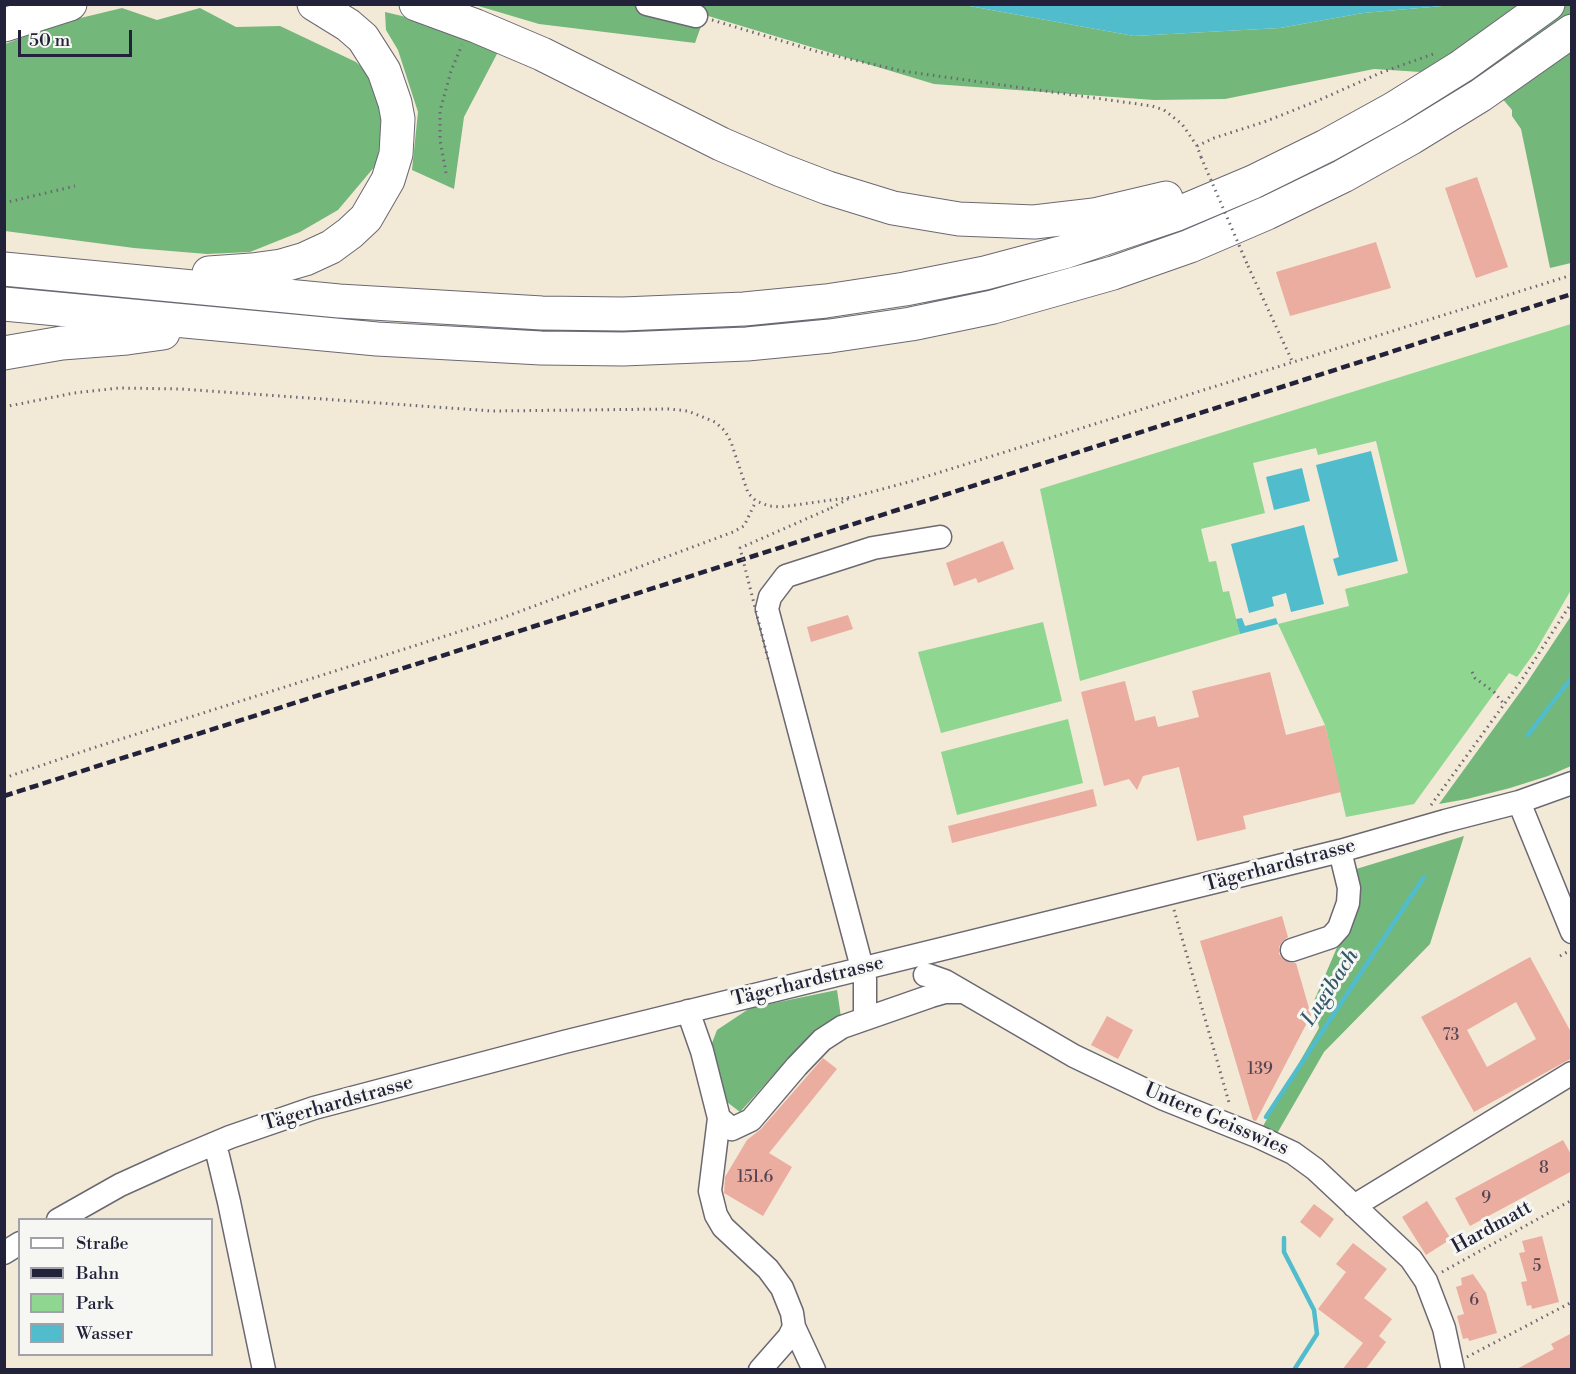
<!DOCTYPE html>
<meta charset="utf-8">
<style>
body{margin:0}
#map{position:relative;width:1576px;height:1374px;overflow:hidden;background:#f3e9d7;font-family:"Libre Bodoni",serif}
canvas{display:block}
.frame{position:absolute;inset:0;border:6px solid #22223b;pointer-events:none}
.legend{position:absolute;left:18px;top:1218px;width:195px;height:138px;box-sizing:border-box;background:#f6f6f2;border:2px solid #a1a1a9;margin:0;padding:8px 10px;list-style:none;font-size:18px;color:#22223b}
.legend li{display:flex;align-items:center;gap:12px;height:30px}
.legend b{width:30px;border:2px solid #a1a1a9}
.scale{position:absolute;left:18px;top:30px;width:114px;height:27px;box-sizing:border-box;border:3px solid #22223b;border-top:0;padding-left:8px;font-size:18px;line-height:21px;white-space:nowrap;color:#22223b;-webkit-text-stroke:4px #f6f6f2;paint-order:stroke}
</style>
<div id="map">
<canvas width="1576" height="1374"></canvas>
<div class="frame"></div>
<ul class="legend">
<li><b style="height:8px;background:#fff"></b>Straße</li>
<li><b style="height:8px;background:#22223b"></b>Bahn</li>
<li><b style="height:16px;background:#8fd690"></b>Park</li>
<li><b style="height:16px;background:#51bdcc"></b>Wasser</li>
</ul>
<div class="scale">50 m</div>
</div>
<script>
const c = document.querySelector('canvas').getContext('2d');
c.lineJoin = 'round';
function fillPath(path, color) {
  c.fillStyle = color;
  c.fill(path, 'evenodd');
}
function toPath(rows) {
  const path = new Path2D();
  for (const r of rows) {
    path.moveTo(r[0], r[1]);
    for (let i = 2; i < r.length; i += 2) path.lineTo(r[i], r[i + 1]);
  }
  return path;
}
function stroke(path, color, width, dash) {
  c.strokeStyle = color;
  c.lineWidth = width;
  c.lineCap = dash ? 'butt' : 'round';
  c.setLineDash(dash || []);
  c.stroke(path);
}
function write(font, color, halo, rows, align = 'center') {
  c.font = font + ' "Libre Bodoni",serif';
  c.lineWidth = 6;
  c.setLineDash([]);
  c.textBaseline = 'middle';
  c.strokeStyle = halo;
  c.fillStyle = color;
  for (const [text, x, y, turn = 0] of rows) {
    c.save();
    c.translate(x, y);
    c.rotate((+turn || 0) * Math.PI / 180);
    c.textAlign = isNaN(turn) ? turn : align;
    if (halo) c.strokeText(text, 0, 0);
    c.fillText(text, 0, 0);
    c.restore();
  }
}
fillPath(toPath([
 [1571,324,1571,590,1535,652,1517,677,1509,673,1414,804,1346,817,1325,725,1278,624,1349,606,1345,589,1408,573,1376,441,1318,455,1316,448,1253,463,1265,513,1201,529,1209,562,1216,561,1223,592,1229,591,1240,634,1080,681,1040,489],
 [1043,622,1062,701,941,733,918,652],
 [1068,719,1083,783,957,815,941,752]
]), '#8fd690');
fillPath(toPath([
 [475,5,964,5,1134,36,1280,28,1363,13,1454,5,1571,5,1571,263,1550,268,1521,129,1512,116,1512,110,1483,76,1374,69,1225,99,1154,100,934,84,705,15,695,43,539,24],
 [122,8,157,20,200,8,236,27,280,26,356,62,374,79,384,123,376,165,338,210,300,232,250,252,207,254,134,248,5,231,5,44,64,22],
 [385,12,423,21,499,50,464,117,454,189,412,170,418,112,398,50,386,30],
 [1571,616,1571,766,1548,776,1510,788,1467,799,1439,804,1526,684],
 [1464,836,1430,944,1324,1052,1275,1137,1259,1133,1319,1028,1314,1001,1360,894,1353,870],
 [837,990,841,1017,819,1028,797,1049,740,1112,723,1099,707,1056,717,1030,750,1008]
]), '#73b77a');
fillPath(toPath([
 [964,5,964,4,1454,5,1363,13,1280,28,1134,36],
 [1371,451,1398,561,1338,576,1333,559,1339,557,1316,465],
 [1302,468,1310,501,1274,510,1266,477],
 [1304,525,1324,604,1291,612,1286,593,1272,597,1274,606,1249,613,1231,544],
 [1242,618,1245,626,1276,618,1278,624,1240,634,1236,619]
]), '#51bdcc');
stroke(toPath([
 [1528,735,1572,677],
 [1266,1117,1424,877],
 [1284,1238,1284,1252,1314,1310,1317,1334,1294,1370]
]), '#51bdcc', 4.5);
fillPath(toPath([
 [1477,177,1508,267,1476,278,1445,188],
 [1376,242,1391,288,1290,316,1276,272],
 [1003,541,1014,569,978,583,976,578,954,586,946,563],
 [848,615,853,629,811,642,807,627],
 [1270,672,1286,735,1325,725,1341,792,1243,816,1246,829,1197,841,1179,767,1143,776,1137,790,1129,779,1104,786,1081,692,1125,681,1135,721,1155,716,1158,727,1199,717,1192,691],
 [1093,789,1097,806,952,843,948,826],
 [1282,916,1288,937,1282,942,1279,947,1279,954,1284,960,1290,963,1296,963,1311,1015,1256,1121,1253,1120,1200,941],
 [1530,957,1572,1034,1572,1058,1474,1112,1421,1017],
 [1516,1002,1536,1039,1487,1067,1467,1030],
 [1107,1016,1133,1030,1118,1059,1091,1045],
 [823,1058,837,1069,769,1153,792,1167,763,1216,724,1193,725,1177,747,1140,761,1129],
 [1563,1140,1572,1156,1572,1171,1470,1226,1455,1198],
 [1427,1201,1451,1239,1426,1255,1402,1217],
 [1314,1204,1334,1219,1320,1238,1300,1222],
 [1542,1236,1559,1302,1532,1309,1531,1305,1527,1306,1521,1282,1527,1281,1519,1253,1525,1252,1522,1241],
 [1353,1243,1387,1269,1364,1298,1392,1319,1379,1336,1386,1342,1365,1370,1342,1370,1363,1343,1318,1309,1346,1272,1336,1264],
 [1473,1274,1486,1293,1497,1333,1469,1341,1468,1338,1463,1339,1457,1316,1464,1314,1456,1287,1462,1285,1461,1278],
 [1572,1333,1572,1370,1515,1370,1554,1349,1551,1344]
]), '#eaada0');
const minor = toPath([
 [647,4,696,16],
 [1519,802,1572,932],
 [1292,950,1331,937,1339,928,1348,903,1349,888,1340,851],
 [925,975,928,975,945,981,1074,1056,1164,1099,1259,1137,1293,1153,1315,1169,1411,1259,1426,1281,1444,1328,1453,1370],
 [688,1011,702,1051,719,1118,732,1129,751,1120,797,1066,822,1040,842,1027,931,996,945,992,961,992],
 [865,1019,865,979,767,609,770,597,786,576,873,548,940,537],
 [719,1118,710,1191,716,1215,723,1227,768,1269,782,1288,792,1313,794,1327,789,1337,760,1370],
 [213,1144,218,1156,229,1202,264,1370],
 [1354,1206,1572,1073],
 [58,1220,120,1185,173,1161,230,1137,314,1108,564,1042,1340,851,1445,821,1519,802,1572,783],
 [4,1253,20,1243],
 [794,1327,814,1370]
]);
const highway = toPath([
 [416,4,476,26,542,54,721,144,781,170,828,188,893,208,959,219,1034,222,1094,215,1166,198],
 [4,25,70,4],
 [4,269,339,301,542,313,623,314,744,309,826,301,905,289,985,273,1064,252,1177,214,1253,182,1326,146,1393,109,1462,66,1548,4],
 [209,273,252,270,281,266,305,259,331,247,350,233,366,218,388,180,396,154,398,119,395,103,384,71,363,38,348,25,314,4],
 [4,304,377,339,541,348,623,349,747,344,830,336,911,324,993,307,1113,273,1190,246,1267,213,1343,176,1411,138,1481,95,1572,31],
 [4,353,62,343,127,338,163,333]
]);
stroke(minor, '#6b6872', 25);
stroke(highway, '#6b6872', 35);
stroke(toPath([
 [712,20,819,52,902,71,1152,106,1164,110,1182,124,1197,146,1201,157],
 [1197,146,1214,138,1264,122,1317,101,1380,73,1436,53],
 [446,173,440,140,440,111,451,71,462,45],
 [4,203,75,186],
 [1248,266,1293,363],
 [4,407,74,393,119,388,181,389,492,411,669,409,688,411,715,422,725,431,731,442,748,493,756,501,769,506,781,507,853,497,912,481,1572,275],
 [831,508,848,499],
 [1472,672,1475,678,1494,692,1504,704],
 [4,778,99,746,502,618,733,532,744,526,756,501],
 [1431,805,1521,681,1572,602],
 [1174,910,1230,1106],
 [1560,956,1569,951],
 [1442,1272,1572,1200],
 [1467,1357,1572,1302]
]), '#6b6872', 3, [1.5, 4.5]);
stroke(minor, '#fff', 22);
stroke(highway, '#fff', 33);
stroke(toPath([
 [4,796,1572,294]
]), '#22223b', 4.5, [9, 4.5]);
stroke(toPath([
 [1201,157,1248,266],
 [768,659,740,548,831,508]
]), '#6b6872', 3, [1.5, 4.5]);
write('16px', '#544554', null, [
 ["73",1451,1036],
 ["139",1260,1070],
 ["8",1544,1169],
 ["151.6",755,1178],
 ["9",1486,1199],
 ["5",1537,1267],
 ["6",1474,1301]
]);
write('20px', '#22223b', '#f6f6f2', [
 ["Tägerhardstrasse",1280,866,-15],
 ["Tägerhardstrasse",808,982,-14],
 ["Tägerhardstrasse",338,1104,-16],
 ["Untere Geisswies",1216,1120,23],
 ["Hardmatt",1492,1228,-29]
]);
write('italic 21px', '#32586e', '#f6f6f2', [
 ["Lugibach",1331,988,-57]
]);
</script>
